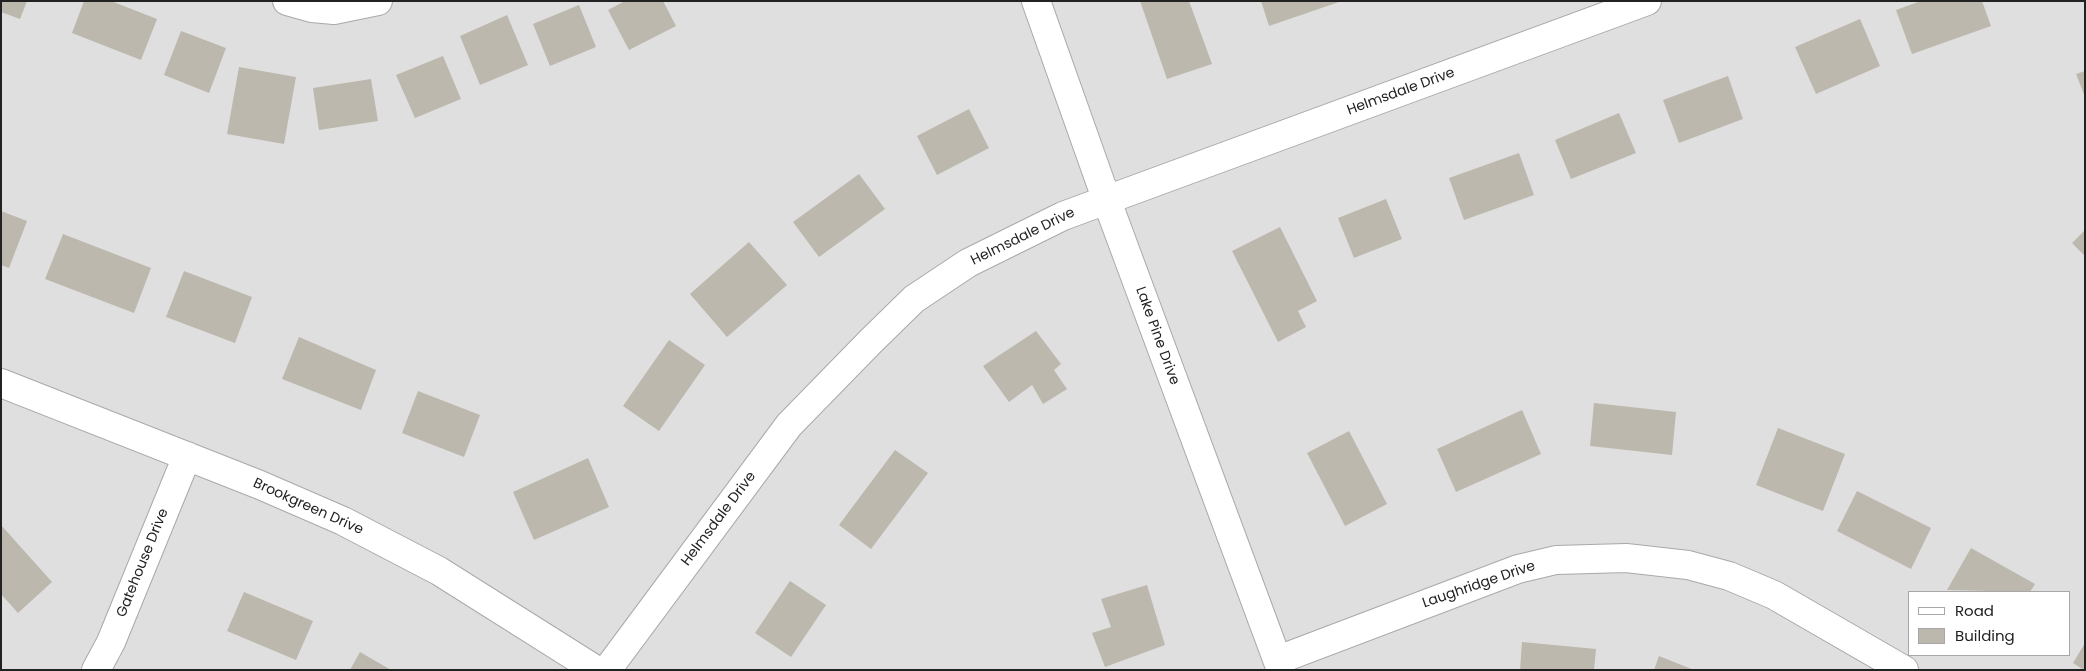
<!DOCTYPE html>
<style>
body{margin:0}
#map{position:relative;width:2086px;height:671px;overflow:hidden;background:#f2f2e8;font-family:Poppins,sans-serif}
canvas{display:block}
.frame{position:absolute;inset:0;border:2px solid #222;pointer-events:none}
.legend{position:absolute;left:1908px;top:591px;width:162px;height:65px;box-sizing:border-box;background:#fff;border:1px solid #a7a7a7;margin:0;padding:6px 9px;list-style:none;font-size:15px;color:#222}
.legend li{display:flex;align-items:center;gap:10px;height:25px}
.legend b{width:25px;border:1px solid #a7a7a7}
</style>
<div id="map">
<canvas width="2086" height="671"></canvas>
<div class="frame"></div>
<ul class="legend">
<li><b style="height:6px;background:#fff"></b>Road</li>
<li><b style="height:14px;background:#bcb8ad"></b>Building</li>
</ul>
</div>
<script>
const c = document.querySelector('canvas').getContext('2d');
c.lineJoin = 'round';
function fillPath(path, color) {
  c.fillStyle = color;
  c.fill(path, 'evenodd');
}
function toPath(rows) {
  const path = new Path2D();
  for (const r of rows) {
    path.moveTo(r[0], r[1]);
    for (let i = 2; i < r.length; i += 2) path.lineTo(r[i], r[i + 1]);
  }
  return path;
}
function stroke(path, color, width, dash) {
  c.strokeStyle = color;
  c.lineWidth = width;
  c.lineCap = dash ? 'butt' : 'round';
  c.setLineDash(dash || []);
  c.stroke(path);
}
function write(font, color, halo, rows, align = 'center') {
  c.font = font + ' Poppins,sans-serif';
  c.lineWidth = 4;
  c.setLineDash([]);
  c.textBaseline = 'middle';
  c.strokeStyle = halo;
  c.fillStyle = color;
  for (const [text, x, y, turn = 0] of rows) {
    c.save();
    c.translate(x, y);
    c.rotate((+turn || 0) * Math.PI / 180);
    c.textAlign = isNaN(turn) ? turn : align;
    if (halo) c.strokeText(text, 0, 0);
    c.fillText(text, 0, 0);
    c.restore();
  }
}
fillPath(toPath([
 [1,1,2085,1,2085,670,1,670],
 [1910,592,2070,592,2070,655,1910,655]
]), '#e0dfdf');
fillPath(toPath([
 [1,1,27,1,20,19,1,12],
 [84,1,111,1,157,19,141,60,72,33],
 [625,1,663,1,676,26,629,50,608,10],
 [1140,1,1189,1,1212,64,1167,79],
 [1261,1,1339,1,1339,2,1269,26],
 [1921,1,1982,1,1991,26,1912,54,1896,10],
 [579,5,596,47,550,66,533,24],
 [507,15,528,65,480,85,460,36],
 [1860,19,1880,66,1816,94,1795,47],
 [181,31,226,48,209,93,164,75],
 [443,56,461,99,415,118,396,75],
 [239,67,296,77,284,144,227,134],
 [2085,71,2085,97,2076,74],
 [1728,76,1743,119,1679,143,1663,100],
 [371,79,378,121,319,130,313,88],
 [969,109,989,148,937,175,917,136],
 [1619,113,1636,153,1571,179,1555,140],
 [1519,153,1534,195,1464,220,1449,178],
 [859,174,885,209,819,257,793,222],
 [1386,199,1402,239,1354,258,1338,218],
 [1,211,27,221,9,268,1,265],
 [1280,227,1317,301,1298,311,1306,327,1278,342,1232,251],
 [2085,230,2085,256,2072,243],
 [63,234,151,268,134,313,45,279],
 [749,242,787,285,727,337,690,294],
 [184,271,252,297,235,343,166,317],
 [1036,331,1061,364,1054,370,1067,389,1043,404,1032,385,1009,402,983,366],
 [299,337,376,370,361,410,282,379],
 [669,340,705,365,659,431,623,406],
 [418,391,480,415,464,457,402,433],
 [1594,403,1676,412,1672,455,1590,446],
 [1522,410,1541,454,1456,492,1437,449],
 [1778,428,1845,454,1823,511,1756,485],
 [1349,431,1387,504,1345,526,1307,453],
 [895,450,928,473,871,549,839,525],
 [588,458,609,507,534,540,513,492],
 [1857,491,1931,528,1911,569,1837,531],
 [1,525,52,582,18,613,1,594],
 [1971,548,2035,584,2030,592,1947,590],
 [790,581,826,605,791,657,755,633],
 [1147,585,1165,645,1105,667,1092,633,1111,627,1101,599],
 [244,592,313,621,296,660,227,631],
 [1522,642,1596,649,1594,670,1520,670],
 [2085,643,2085,670,2084,670,2073,663],
 [360,652,391,670,350,670],
 [1659,656,1694,670,1654,670]
]), '#bcb8ad');
const minor = toPath([
 [287,1,312,8,334,10,378,1],
 [1036,1,1107,201,1281,670],
 [1,383,260,485,343,521,439,571,596,670],
 [1278,660,1518,569,1556,560,1626,558,1688,565,1729,576,1774,595,1904,670],
 [96,670,111,642,187,456],
 [607,670,789,425,871,341,914,299,968,263,1063,216,1647,1]
]);
stroke(minor, '#a9a9a9', 30);
stroke(minor, '#fff', 28);
write('14px', '#222', '#fff', [
 ["Helmsdale Drive",1401,92,-20],
 ["Helmsdale Drive",1023,237,-26],
 ["Lake Pine Drive",1157,336,70],
 ["Brookgreen Drive",308,507,24],
 ["Helmsdale Drive",719,519,-53],
 ["Gatehouse Drive",143,563,-68],
 ["Laughridge Drive",1479,585,-19]
]);
</script>
